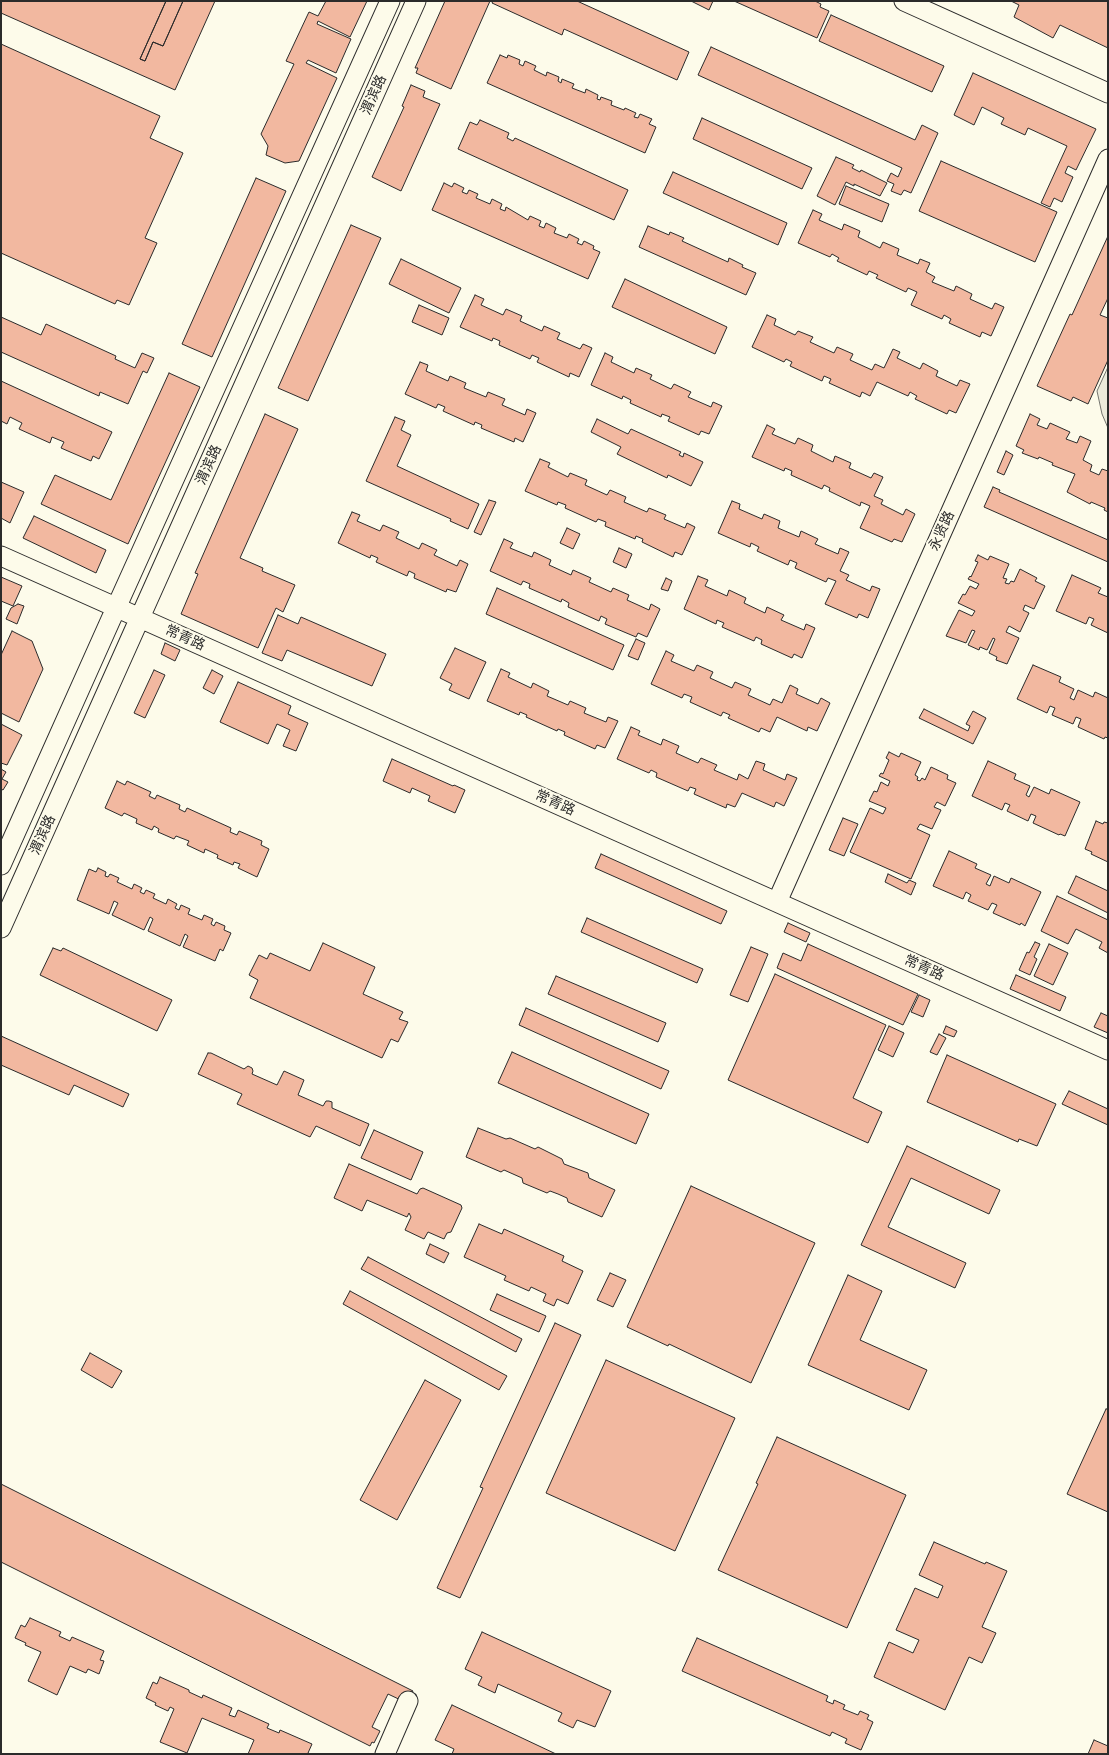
<!DOCTYPE html>
<meta charset="utf-8">
<style>
body{margin:0}
#map{position:relative;width:1109px;height:1755px;overflow:hidden;background:#fdfbea;font-family:Manrope,sans-serif}
canvas{display:block}
.frame{position:absolute;inset:0;border:2px solid #2b2b2b;pointer-events:none}
</style>
<div id="map">
<canvas width="1109" height="1755"></canvas>
<div class="frame"></div>
</div>
<script>
const c = document.querySelector('canvas').getContext('2d');
c.lineJoin = 'round';
function fillPath(path, color) {
  c.fillStyle = color;
  c.fill(path, 'evenodd');
}
function toPath(rows) {
  const path = new Path2D();
  for (const r of rows) {
    path.moveTo(r[0], r[1]);
    for (let i = 2; i < r.length; i += 2) path.lineTo(r[i], r[i + 1]);
  }
  return path;
}
function stroke(path, color, width, dash) {
  c.strokeStyle = color;
  c.lineWidth = width;
  c.lineCap = dash ? 'butt' : 'round';
  c.setLineDash(dash || []);
  c.stroke(path);
}
function write(font, color, halo, rows, align = 'center') {
  c.font = font + ' Manrope,"Noto Sans SC",sans-serif';
  c.lineWidth = 4;
  c.setLineDash([]);
  c.textBaseline = 'middle';
  c.strokeStyle = halo;
  c.fillStyle = color;
  for (const [text, x, y, turn = 0] of rows) {
    c.save();
    c.translate(x, y);
    c.rotate((+turn || 0) * Math.PI / 180);
    c.textAlign = isNaN(turn) ? turn : align;
    if (halo) c.strokeText(text, 0, 0);
    c.fillText(text, 0, 0);
    c.restore();
  }
}
const green = toPath([
 [1108,367,1108,428,1102,414,1097,391,1108,367]
]);
fillPath(green, '#ecebdb');
stroke(green, '#74746e', 1);
const building = toPath([
 [1,1,166,1,140,59,145,61,153,42,163,46,183,1,215,1,175,90,1,13,1,1],
 [166,1,183,1,163,46,153,42,145,61,140,59,166,1],
 [326,1,367,1,350,37,318,21,317,24,351,39,336,73,308,60,306,63,337,78,299,161,285,163,266,155,268,146,261,134,294,64,286,61,308,14,309,12,318,16,326,1],
 [445,1,490,1,451,89,416,73,418,68,415,68,445,1],
 [493,1,577,1,689,52,677,80,564,29,562,35,492,3,493,1],
 [691,1,713,1,709,10,691,1],
 [734,1,815,1,821,4,820,7,829,11,817,38,734,1],
 [1011,1,1108,1,1108,48,1060,25,1053,38,1014,17,1019,5,1011,1],
 [831,15,944,66,932,92,819,41,831,15],
 [1,44,160,116,150,138,183,153,145,238,157,243,129,305,117,300,115,304,1,253,1,44],
 [711,47,915,140,922,125,938,133,911,193,904,190,901,195,891,191,894,184,887,181,891,173,898,177,902,168,698,75,711,47],
 [500,55,507,58,508,55,520,60,519,64,523,66,525,61,536,66,534,70,546,76,547,72,559,77,558,81,561,83,562,79,574,84,572,88,585,93,586,89,598,95,597,99,600,100,601,97,612,101,611,105,624,110,625,108,636,113,634,117,638,118,640,114,652,119,649,124,656,127,645,153,487,83,500,55],
 [973,73,1096,129,1076,170,1068,166,1065,173,1073,177,1062,202,1054,198,1050,207,1041,203,1067,146,1028,128,1025,135,1001,124,1004,118,982,107,974,125,954,115,973,73],
 [411,85,425,91,423,97,440,104,401,191,372,177,404,107,402,106,411,85],
 [702,118,812,168,802,189,693,139,702,118],
 [480,120,509,133,507,138,513,141,515,138,628,190,614,220,458,149,470,122,477,125,480,120],
 [836,157,854,165,852,168,860,172,861,170,887,183,880,196,854,184,854,186,846,182,835,205,817,196,836,157],
 [941,161,1057,212,1035,262,919,211,941,161],
 [673,172,787,223,778,245,663,193,673,172],
 [256,178,286,191,212,357,182,344,256,178],
 [444,183,452,187,454,183,464,188,462,192,467,194,469,190,478,194,476,198,490,204,492,199,502,204,500,209,505,211,506,207,528,220,530,216,541,221,539,226,544,228,546,223,556,228,554,233,567,238,569,234,579,239,577,243,582,245,584,241,594,246,593,249,600,252,588,279,432,210,444,183],
 [846,186,889,204,882,222,839,204,846,186],
 [813,210,822,214,819,220,842,230,844,224,860,231,858,237,880,248,883,242,899,249,897,255,918,264,920,259,930,263,926,272,935,277,932,282,954,291,956,286,972,294,970,299,992,309,995,303,1004,307,991,336,982,332,980,337,949,323,951,319,944,315,942,319,911,305,917,292,908,288,906,292,876,278,878,275,869,271,867,275,837,261,839,258,832,254,830,257,798,243,813,210],
 [351,225,381,238,308,401,278,388,351,225],
 [648,226,669,235,670,232,684,238,682,241,728,262,729,258,743,265,742,267,756,273,746,295,639,247,648,226],
 [1108,236,1108,298,1100,315,1108,318,1108,360,1088,404,1073,397,1071,401,1037,386,1070,314,1072,315,1108,236],
 [401,259,461,288,449,313,389,284,401,259],
 [625,279,727,327,715,354,612,307,625,279],
 [475,295,484,299,481,305,503,315,506,309,522,316,520,321,542,331,544,326,560,333,557,339,580,349,583,344,592,348,579,377,570,373,569,377,537,362,539,358,532,355,530,359,499,345,500,341,493,338,492,341,460,327,475,295],
 [419,305,449,318,442,335,412,322,419,305],
 [767,315,776,319,774,325,795,335,798,331,813,337,810,342,834,353,837,347,853,354,850,360,872,370,875,364,884,368,893,349,900,352,897,358,920,369,923,363,938,371,936,376,957,386,960,380,970,384,956,413,949,410,947,414,915,399,917,396,910,392,908,396,877,382,870,396,862,392,860,397,829,383,831,379,824,376,822,381,790,366,792,362,786,359,784,362,752,347,767,315],
 [1,317,41,335,46,324,116,356,115,359,135,368,142,353,154,358,147,373,143,371,128,404,100,392,99,396,1,352,1,317],
 [605,353,613,357,611,362,634,373,636,368,652,375,650,379,671,389,674,384,691,392,688,397,711,407,713,402,722,406,709,434,701,431,699,435,668,421,670,417,662,414,661,417,630,403,631,400,623,396,622,399,591,385,605,353],
 [420,362,428,365,426,371,448,381,450,376,466,383,464,388,486,397,488,392,505,399,502,405,525,415,527,409,536,413,523,442,515,438,514,442,481,428,482,425,475,422,474,425,443,411,445,407,438,404,436,408,405,394,420,362],
 [169,373,200,387,128,544,41,504,55,475,111,500,169,373],
 [1,381,112,432,99,459,93,456,91,461,61,448,64,442,52,437,50,443,19,429,22,423,10,417,7,424,1,421,1,381],
 [265,414,298,429,240,558,263,568,262,571,295,585,283,612,276,608,258,648,181,614,198,574,195,573,265,414],
 [1030,414,1040,419,1037,425,1047,429,1050,423,1070,432,1066,439,1077,443,1080,436,1091,441,1083,460,1092,465,1090,471,1099,475,1102,469,1108,471,1108,512,1104,510,1105,508,1091,502,1090,504,1067,492,1075,474,1052,465,1053,463,1039,457,1038,459,1022,453,1024,450,1016,446,1030,414],
 [395,417,405,421,401,430,411,435,397,466,479,504,468,529,450,521,451,519,366,481,395,417],
 [597,419,628,434,631,429,681,452,679,455,683,457,684,453,703,462,691,486,668,475,667,478,617,454,621,447,591,432,597,419],
 [767,425,775,429,772,434,795,444,798,438,813,445,811,451,833,462,835,456,851,463,849,468,871,478,874,473,883,477,874,496,883,500,881,504,903,515,906,509,915,514,902,542,894,539,892,542,860,528,870,506,861,502,860,506,829,491,830,488,824,485,822,489,791,475,792,471,785,468,784,471,752,457,767,425],
 [1006,451,1013,455,1004,475,997,472,1006,451],
 [540,459,550,463,548,467,568,477,570,473,587,480,585,485,607,495,610,490,626,497,624,502,647,512,649,508,666,515,664,519,685,528,687,523,695,527,682,555,675,552,673,557,642,542,643,539,636,536,635,539,605,526,606,522,598,519,596,522,565,508,566,505,558,502,557,505,525,491,540,459],
 [1,482,24,492,10,523,1,518,1,482],
 [993,487,1000,490,999,492,1108,540,1108,562,984,507,993,487],
 [489,500,496,502,481,535,474,532,489,500],
 [732,501,740,504,739,509,762,519,764,514,780,521,778,528,799,537,801,531,818,539,815,544,838,554,840,548,849,552,840,571,849,575,846,580,870,591,872,586,880,589,868,618,859,614,857,618,825,604,836,581,828,578,826,582,795,568,797,563,790,560,788,565,757,551,759,547,751,543,750,547,718,533,732,501],
 [352,512,360,515,357,521,380,531,383,525,399,532,396,538,419,549,422,543,437,550,434,555,457,566,460,560,468,564,456,592,447,589,446,592,414,578,415,574,409,571,407,576,376,562,378,558,371,555,370,558,338,543,352,512],
 [34,516,106,550,96,573,23,538,34,516],
 [567,528,580,534,573,549,560,543,567,528],
 [504,539,513,543,510,548,532,557,534,552,551,560,549,565,571,575,573,570,591,578,589,582,611,592,613,588,629,595,627,600,649,610,651,604,660,609,647,637,638,633,636,637,605,624,607,619,601,616,599,621,568,607,569,603,562,599,561,602,529,588,530,584,523,581,521,585,490,571,504,539],
 [619,548,632,554,626,568,613,562,619,548],
 [978,555,988,560,990,556,1009,564,1003,578,1007,579,1005,583,1009,584,1011,581,1014,582,1020,569,1037,578,1035,581,1045,586,1034,609,1025,605,1023,610,1029,613,1020,632,1009,626,1006,632,1019,638,1007,664,996,660,997,657,989,653,995,639,993,638,987,650,980,647,979,650,968,645,975,631,972,630,966,643,946,636,959,610,972,616,975,611,958,603,963,594,965,595,970,586,976,589,979,584,968,579,970,576,971,577,978,562,975,561,978,555],
 [1072,575,1101,588,1098,593,1108,597,1108,633,1091,625,1094,619,1089,617,1086,624,1056,611,1072,575],
 [698,576,708,580,705,586,727,596,729,590,746,598,744,603,765,613,767,607,784,615,781,620,804,630,806,624,815,628,802,658,794,654,792,658,761,644,762,640,756,637,754,641,722,627,724,623,717,620,716,624,684,609,698,576],
 [1,577,22,586,13,606,1,601,1,577],
 [666,578,672,581,668,591,661,589,666,578],
 [497,588,624,645,613,670,486,614,497,588],
 [18,604,24,606,17,624,6,619,11,608,18,604],
 [278,615,298,624,301,617,386,654,372,686,287,650,282,661,262,653,278,615],
 [12,631,32,641,43,669,19,722,1,713,1,655,12,631],
 [636,639,645,643,638,660,628,656,636,639],
 [165,643,180,650,175,661,161,654,165,643],
 [455,648,486,662,469,699,449,690,452,684,440,678,455,648],
 [666,651,674,655,671,661,694,671,697,665,713,672,710,678,732,688,735,682,751,689,748,695,770,705,773,699,782,703,790,685,798,689,796,694,818,704,821,698,830,703,817,731,808,727,807,731,777,717,770,732,761,728,759,732,728,718,730,715,723,712,721,716,690,702,692,697,684,694,682,698,651,684,666,651],
 [1033,665,1061,677,1059,682,1074,689,1070,698,1074,700,1078,690,1093,697,1095,692,1108,698,1108,738,1105,737,1104,739,1078,727,1081,719,1076,717,1073,724,1052,715,1055,708,1050,706,1047,713,1017,699,1033,665],
 [501,669,510,673,508,677,531,688,533,683,549,691,547,696,568,705,570,701,586,708,584,713,606,722,608,717,618,721,605,748,597,745,595,749,564,735,565,732,558,729,557,731,526,717,527,715,520,712,519,715,487,701,501,669],
 [154,670,165,675,145,718,134,713,154,670],
 [212,670,223,676,214,694,203,688,212,670],
 [238,682,291,706,288,714,308,723,296,751,283,746,290,730,277,724,268,744,220,722,238,682],
 [924,709,968,731,970,726,966,724,973,711,986,718,973,744,919,718,924,709],
 [1,724,22,735,7,765,1,763,1,724],
 [631,727,640,731,638,735,661,745,663,739,679,746,676,753,698,763,701,758,717,765,714,770,737,780,739,774,748,779,756,761,765,764,763,770,785,780,787,774,797,778,784,806,776,802,774,807,742,793,735,807,727,804,726,808,694,794,696,789,690,787,688,791,656,777,657,773,651,770,649,773,617,759,631,727],
 [889,752,899,757,901,753,921,762,915,775,918,777,917,780,920,781,922,778,925,780,931,767,948,775,947,779,956,783,945,806,937,802,934,807,941,810,932,829,920,824,917,829,930,835,911,879,850,852,870,808,883,814,886,808,869,801,874,791,877,792,881,782,888,786,890,781,879,776,881,773,883,774,889,760,886,758,889,752],
 [392,759,453,786,454,785,465,790,455,813,428,801,430,796,412,788,410,793,383,781,392,759],
 [988,761,1016,774,1014,779,1030,786,1026,795,1029,797,1034,787,1049,794,1051,789,1080,802,1065,836,1060,834,1059,835,1033,823,1036,816,1031,814,1028,821,1007,811,1010,805,1005,803,1002,810,972,796,988,761],
 [1,769,6,772,2,779,8,782,3,790,1,789,1,769],
 [117,781,125,785,127,781,151,792,149,796,155,799,157,795,180,805,179,809,185,812,187,808,231,828,230,832,237,835,239,831,262,841,261,845,269,849,257,877,238,868,240,864,234,862,233,865,217,858,218,855,205,849,204,853,187,845,189,841,176,836,174,839,158,832,159,829,154,826,152,830,136,823,137,819,124,813,122,816,105,808,117,781],
 [843,818,858,824,844,856,829,850,843,818],
 [1096,821,1103,824,1104,822,1108,823,1108,862,1091,854,1092,852,1085,849,1096,821],
 [949,851,977,864,975,868,991,875,986,884,990,886,994,876,1009,883,1011,878,1041,892,1025,926,1021,923,1020,925,993,913,997,905,992,903,988,910,968,901,971,895,966,892,963,899,933,886,949,851],
 [601,854,727,911,721,924,595,868,601,854],
 [98,868,106,872,105,876,108,877,110,874,119,878,117,882,132,889,134,884,142,888,140,892,144,894,146,890,155,894,153,898,166,904,168,899,177,904,175,908,179,910,181,905,190,909,188,914,202,920,204,915,213,919,211,924,214,926,216,922,225,926,224,930,231,933,223,951,220,949,215,961,183,947,188,936,185,934,180,946,148,931,153,919,150,917,144,930,112,915,118,903,114,901,109,914,77,900,89,869,96,872,98,868],
 [888,874,907,883,909,880,916,883,911,895,885,882,888,874],
 [1076,876,1108,891,1108,913,1068,893,1076,876],
 [1057,896,1108,920,1108,953,1099,948,1102,942,1076,929,1068,944,1041,931,1057,896],
 [587,918,703,969,697,983,581,932,587,918],
 [788,923,810,933,806,942,784,932,788,923],
 [1035,942,1040,944,1034,957,1037,959,1030,975,1019,970,1027,952,1029,953,1035,942],
 [323,943,375,967,363,994,403,1012,399,1019,408,1022,398,1042,391,1039,382,1058,250,998,258,980,249,975,259,955,267,959,270,953,310,971,323,943],
 [808,944,918,994,903,1025,777,968,783,953,801,961,808,944],
 [1049,944,1068,953,1053,985,1034,976,1049,944],
 [751,947,768,954,748,1002,730,995,751,947],
 [53,948,61,951,63,948,172,1000,157,1031,40,975,53,948],
 [775,974,886,1025,853,1098,882,1112,868,1143,728,1080,775,974],
 [1016,975,1066,997,1060,1011,1010,989,1016,975],
 [556,976,666,1023,658,1042,548,994,556,976],
 [919,995,930,1000,923,1017,911,1012,919,995],
 [526,1008,669,1071,661,1089,519,1025,526,1008],
 [1101,1013,1108,1016,1108,1033,1094,1027,1101,1013],
 [889,1026,904,1033,893,1057,878,1050,889,1026],
 [946,1026,957,1031,954,1037,943,1033,946,1026],
 [939,1034,946,1038,937,1055,930,1052,939,1034],
 [1,1036,129,1094,123,1107,74,1085,69,1095,1,1065,1,1036],
 [512,1052,649,1114,636,1144,498,1083,512,1052],
 [208,1053,211,1053,244,1069,248,1066,252,1068,253,1071,252,1074,277,1085,284,1071,304,1080,298,1095,323,1106,326,1101,329,1101,332,1102,332,1108,369,1124,360,1146,316,1126,310,1137,237,1104,242,1094,198,1074,208,1053],
 [947,1055,1056,1104,1037,1146,1019,1139,1018,1142,927,1102,947,1055],
 [1069,1091,1108,1109,1108,1125,1062,1104,1069,1091],
 [478,1128,506,1139,510,1138,535,1149,538,1147,562,1159,564,1164,588,1173,589,1178,615,1190,602,1217,568,1202,567,1198,558,1194,550,1191,547,1193,523,1183,522,1178,504,1170,501,1172,466,1157,478,1128],
 [374,1130,423,1152,411,1180,361,1158,374,1130],
 [907,1146,1000,1190,989,1214,911,1178,888,1227,966,1263,955,1288,861,1245,907,1146],
 [349,1164,417,1194,420,1189,423,1188,461,1205,462,1208,451,1232,447,1233,444,1239,428,1232,424,1239,405,1230,411,1217,409,1213,407,1217,367,1200,362,1211,334,1198,349,1164],
 [691,1186,815,1243,751,1383,669,1344,668,1346,627,1327,691,1186],
 [479,1224,502,1234,504,1229,564,1256,562,1261,583,1271,568,1304,557,1299,554,1306,543,1301,546,1294,531,1287,529,1291,504,1280,506,1276,464,1257,479,1224],
 [430,1244,449,1253,444,1263,426,1254,430,1244],
 [368,1257,522,1339,516,1352,361,1269,368,1257],
 [610,1273,626,1280,613,1307,597,1300,610,1273],
 [848,1275,882,1291,860,1340,927,1370,909,1410,808,1365,848,1275],
 [350,1291,507,1376,499,1390,343,1304,350,1291],
 [497,1294,546,1316,539,1332,490,1310,497,1294],
 [555,1323,581,1335,460,1598,437,1588,483,1488,480,1487,555,1323],
 [90,1353,122,1371,112,1388,81,1370,90,1353],
 [606,1360,735,1418,675,1551,546,1493,606,1360],
 [425,1380,461,1400,397,1520,360,1500,425,1380],
 [1106,1409,1108,1409,1108,1512,1067,1494,1106,1409],
 [777,1437,906,1495,847,1628,718,1570,758,1484,756,1483,777,1437],
 [1,1484,413,1691,407,1703,388,1694,372,1727,380,1731,374,1743,372,1742,370,1746,1,1562,1,1484],
 [934,1542,985,1564,986,1562,1007,1571,982,1627,996,1633,982,1663,969,1657,945,1710,874,1677,889,1642,913,1653,919,1640,896,1630,915,1588,938,1598,943,1586,919,1575,934,1542],
 [30,1618,61,1632,59,1636,70,1641,72,1637,104,1651,100,1660,104,1661,99,1674,88,1669,86,1673,70,1666,57,1695,28,1681,41,1652,25,1645,26,1643,15,1638,21,1625,25,1627,30,1618],
 [482,1632,611,1691,595,1727,577,1720,573,1728,558,1721,562,1713,498,1684,495,1693,478,1685,482,1677,465,1669,482,1632],
 [697,1638,828,1696,826,1701,833,1704,834,1700,845,1705,843,1709,858,1715,860,1711,869,1715,867,1719,873,1722,861,1750,845,1743,847,1739,832,1732,830,1736,682,1671,697,1638],
 [160,1677,189,1690,189,1692,202,1698,203,1695,232,1708,229,1715,235,1717,238,1710,269,1724,267,1728,279,1733,280,1730,312,1744,308,1753,311,1754,248,1754,254,1740,202,1718,187,1753,160,1742,174,1709,170,1707,168,1711,155,1705,156,1703,146,1698,153,1682,157,1684,160,1677],
 [452,1705,556,1754,452,1754,454,1749,435,1740,452,1705],
 [1094,1740,1108,1746,1108,1754,1088,1754,1094,1740]
]);
fillPath(building, '#f2b8a0');
stroke(building, '#2b2b2b', 1);
const minor = toPath([
 [904,1,1108,93],
 [1,556,1108,1050],
 [1,865,116,608,390,1],
 [777,902,1108,159],
 [1,928,416,1],
 [385,1754,408,1701]
]);
stroke(minor, '#2b2b2b', 21);
stroke(minor, '#fdfbea', 19);
write('14px', '#2b2b2b', '#fdfbea', [
 ["渭滨路",374,95,-66],
 ["渭滨路",209,465,-66],
 ["永贤路",942,531,-66],
 ["常青路",185,638,24],
 ["常青路",555,803,24],
 ["渭滨路",43,835,-66],
 ["常青路",924,968,24]
]);
</script>
